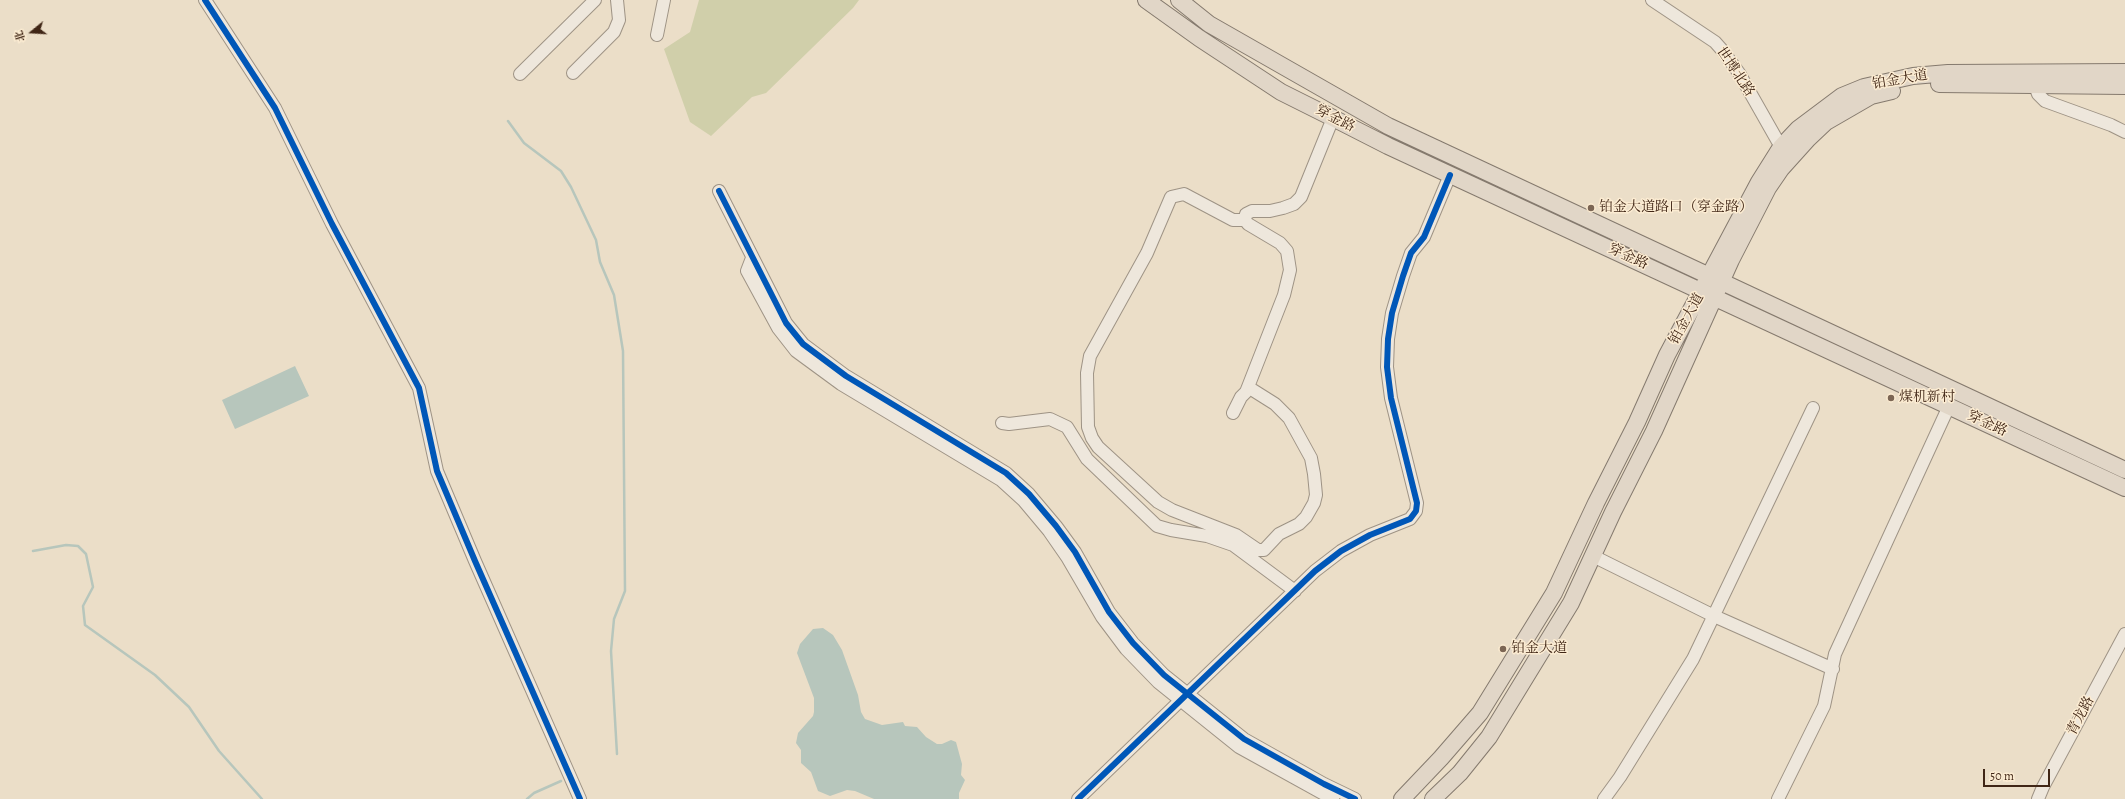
<!DOCTYPE html>
<meta charset="utf-8">
<style>
body{margin:0}
#map{position:relative;width:2125px;height:799px;overflow:hidden;background:#ebdec8;font-family:Alegreya,"Noto Serif SC",serif}
canvas{display:block}
.north{position:absolute;left:12px;top:12px;width:40px;height:40px;-webkit-text-stroke:3px #fcecd2;paint-order:stroke;rotate:252deg;font-size:11px;font-weight:700;line-height:16px;text-align:center;color:#402616}
.north::after{content:'';display:block;margin:auto;width:14px;height:18px;background:#402616;clip-path:polygon(50% 0,100% 100%,50% 72%,0 100%)}
.scale{position:absolute;left:1983px;top:769px;width:67px;height:18px;box-sizing:border-box;border:2px solid #402616;border-top:0;padding-left:5px;font-size:12px;line-height:14px;white-space:nowrap;color:#402616;-webkit-text-stroke:3px #fcecd2;paint-order:stroke}
</style>
<div id="map">
<canvas width="2125" height="799"></canvas>
<div class="north">北</div>
<div class="scale">50 m</div>
</div>
<script>
const c = document.querySelector('canvas').getContext('2d');
c.lineJoin = 'round';
function fillPath(path, color) {
  c.fillStyle = color;
  c.fill(path, 'evenodd');
}
function toPath(rows) {
  const path = new Path2D();
  for (const r of rows) {
    path.moveTo(r[0], r[1]);
    for (let i = 2; i < r.length; i += 2) path.lineTo(r[i], r[i + 1]);
  }
  return path;
}
function stroke(path, color, width, dash) {
  c.strokeStyle = color;
  c.lineWidth = width;
  c.lineCap = dash ? 'butt' : 'round';
  c.setLineDash(dash || []);
  c.stroke(path);
}
function write(font, color, halo, rows, align = 'center') {
  c.font = font + ' Alegreya,"Noto Serif SC",serif';
  c.lineWidth = 3;
  c.setLineDash([]);
  c.textBaseline = 'middle';
  c.strokeStyle = halo;
  c.fillStyle = color;
  for (const [text, x, y, turn = 0] of rows) {
    c.save();
    c.translate(x, y);
    c.rotate((+turn || 0) * Math.PI / 180);
    c.textAlign = isNaN(turn) ? turn : align;
    if (halo) c.strokeText(text, 0, 0);
    c.fillText(text, 0, 0);
    c.restore();
  }
}
fillPath(toPath([
 [699,0,859,0,853,8,766,93,752,97,711,136,690,122,664,49,690,32]
]), '#d0cfaa');
fillPath(toPath([
 [295,366,309,396,235,429,222,400],
 [823,628,833,635,842,650,858,695,861,712,865,719,882,725,903,722,905,726,917,727,926,737,937,744,942,744,951,740,956,742,962,764,961,775,965,780,959,793,959,799,874,799,855,791,847,790,830,796,818,791,811,772,801,763,801,750,796,743,798,733,813,716,814,712,814,698,797,653,800,644,813,629]
]), '#b7c6bc');
stroke(toPath([
 [508,121,524,143,561,171,571,187,596,240,600,262,614,295,623,351,625,591,614,619,611,651,617,754],
 [33,551,66,545,78,546,86,554,93,587,83,606,85,625,155,675,189,707,219,751,262,799],
 [527,799,534,793,561,781]
]), '#b7c6bc', 2.5);
const minor = toPath([
 [205,0,275,108,332,224,419,388,437,471,475,561,580,799],
 [1652,0,1715,42,1723,51,1739,73,1781,147],
 [657,35,664,0],
 [573,73,614,32,619,20,617,0],
 [520,74,595,0],
 [2035,86,2038,94,2045,101,2111,125,2125,132],
 [719,191,786,323,803,344,846,376,1006,473,1029,494,1056,526,1075,552,1109,612,1133,643,1164,675,1244,739,1324,784,1355,799],
 [1245,220,1233,220,1184,194,1171,197,1147,253,1090,356,1087,373,1088,427,1092,438,1098,447,1158,502,1172,510,1236,535,1258,550,1264,550,1279,534,1299,524,1306,517,1314,503,1316,495,1314,474,1311,458,1289,418,1275,404,1248,387],
 [752,258,747,271,778,328,796,351,841,384,1001,480,1023,500,1049,531,1067,557,1102,617,1126,649,1158,682,1239,747,1333,799],
 [1233,413,1241,397,1246,392,1248,387,1284,295,1290,270,1287,251,1280,243,1248,224,1245,220,1246,214,1252,211,1270,211,1283,208,1294,204,1301,197,1333,118],
 [1002,423,1009,424,1050,419,1067,427,1087,459,1157,526,1171,530,1207,536,1233,545,1295,591],
 [1593,556,1714,616,1833,669],
 [1078,799,1315,571,1341,551,1370,535,1410,519,1416,511,1417,503,1391,398,1387,367,1388,339,1392,313,1403,276,1411,253,1424,237,1450,175],
 [1604,799,1620,777,1693,659,1813,408],
 [1778,799,1824,706,1835,654,1949,406],
 [2038,799,2043,787,2125,634]
]);
const major = toPath([
 [1146,0,1199,38,1281,92,1333,118,1388,146,2125,488],
 [1179,0,1209,24,1388,126,2125,470],
 [1939,84,2125,86],
 [1402,799,1441,758,1480,713,1554,593,1596,503,1637,422,1667,355,1759,182,1781,147,1798,129,1842,96,1864,87,1913,76,1948,73,2125,72],
 [1433,799,1460,773,1489,737,1571,603,1613,512,1654,431,1731,260,1768,188,1781,169,1808,139,1826,122,1871,96,1892,91]
]);
stroke(minor, '#9e9385', 14);
stroke(major, '#857a6e', 18);
stroke(minor, '#eee7dc', 12);
stroke(major, '#e1d6c7', 16);
stroke(toPath([
 [205,0,275,108,332,224,419,388,437,471,475,561,580,799],
 [719,191,786,323,803,344,846,376,1006,473,1029,494,1056,526,1075,552,1109,612,1133,643,1164,675,1244,739,1324,784,1355,799],
 [1078,799,1315,571,1341,551,1370,535,1410,519,1416,511,1417,503,1391,398,1387,367,1388,339,1392,313,1403,276,1411,253,1424,237,1450,175]
]), '#0057b8', 6);
for (const [x, y, r, color] of [
 [1591,208,4,"#7c6654"],
 [1891,398,4,"#7c6654"],
 [1503,649,4,"#7c6654"]
]) {
  const dot = new Path2D();
  dot.arc(x, y, r, 0, 2 * Math.PI);
  c.fillStyle = color;
  c.fill(dot);
  stroke(dot, '#fcecd2', 1.5);
}
write('14px', '#402616', '#fcecd2', [
 ["世博北路",1735,72,56],
 ["铂金大道",1900,80,-10],
 ["穿金路",1335,119,27],
 ["穿金路",1628,257,25],
 ["铂金大道",1687,319,-61],
 ["穿金路",1987,424,25],
 ["青龙路",2081,716,-62]
]);
write('14px', '#402616', '#fcecd2', [
 ["铂金大道路口（穿金路）",1599,208],
 ["煤机新村",1899,398],
 ["铂金大道",1511,649]
], 'left');
</script>
